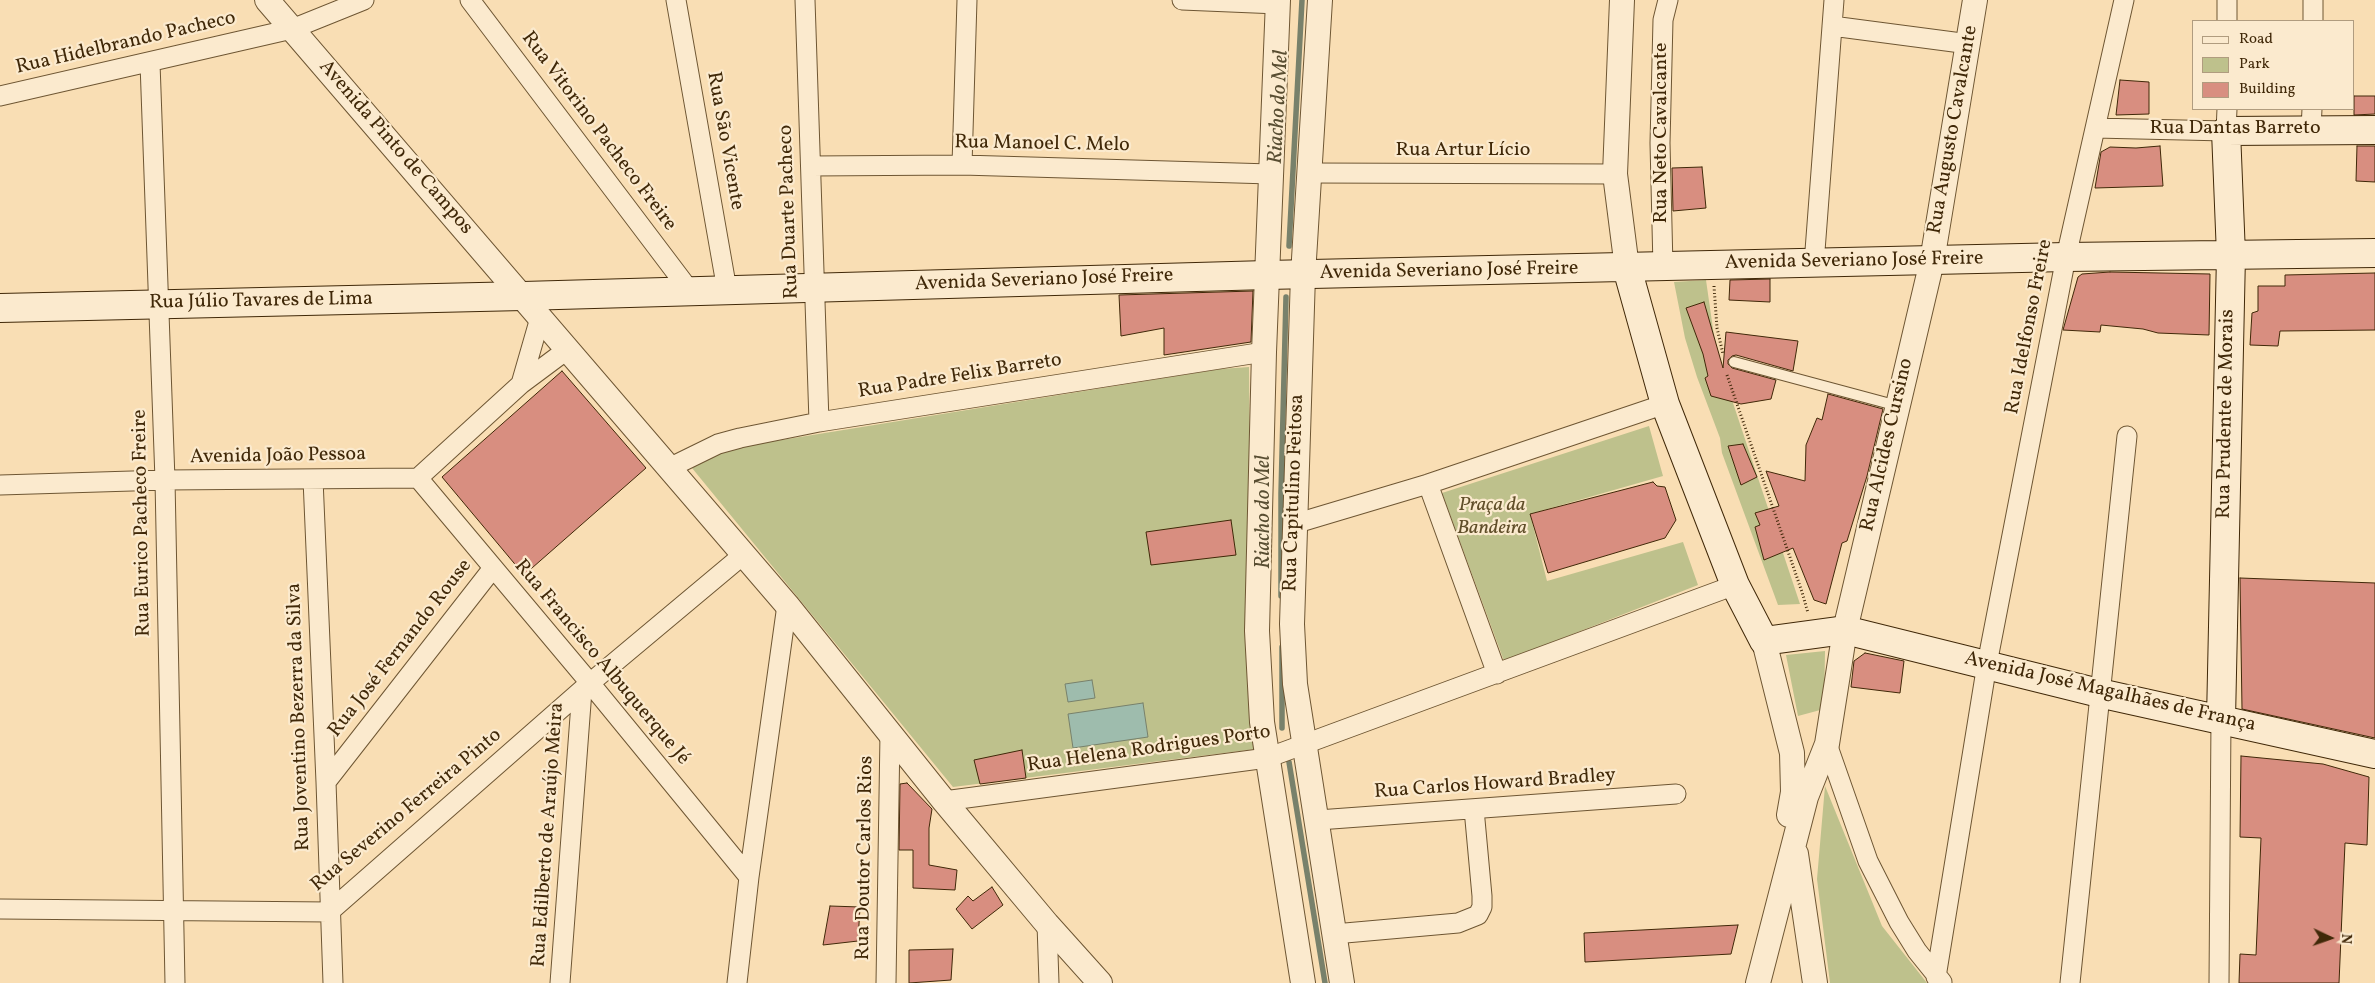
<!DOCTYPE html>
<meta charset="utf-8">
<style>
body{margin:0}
#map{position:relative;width:2375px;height:983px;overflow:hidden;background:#f9deb4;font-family:Vollkorn,serif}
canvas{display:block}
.legend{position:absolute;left:2192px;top:20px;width:162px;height:90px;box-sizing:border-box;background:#fbeace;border:1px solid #b09c7f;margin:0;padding:6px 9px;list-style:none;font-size:15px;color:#402808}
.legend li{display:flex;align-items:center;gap:10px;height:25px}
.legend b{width:25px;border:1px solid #b09c7f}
.north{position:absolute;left:2305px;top:913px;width:50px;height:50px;-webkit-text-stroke:4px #fbeace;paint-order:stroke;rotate:93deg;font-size:14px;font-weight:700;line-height:20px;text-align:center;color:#402808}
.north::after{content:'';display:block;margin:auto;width:18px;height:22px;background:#402808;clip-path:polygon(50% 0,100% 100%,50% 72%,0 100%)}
</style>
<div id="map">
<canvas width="2375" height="983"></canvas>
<ul class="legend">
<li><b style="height:6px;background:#fbeace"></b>Road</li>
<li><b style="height:14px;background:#bec18c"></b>Park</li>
<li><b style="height:14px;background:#d88e80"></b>Building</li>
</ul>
<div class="north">N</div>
</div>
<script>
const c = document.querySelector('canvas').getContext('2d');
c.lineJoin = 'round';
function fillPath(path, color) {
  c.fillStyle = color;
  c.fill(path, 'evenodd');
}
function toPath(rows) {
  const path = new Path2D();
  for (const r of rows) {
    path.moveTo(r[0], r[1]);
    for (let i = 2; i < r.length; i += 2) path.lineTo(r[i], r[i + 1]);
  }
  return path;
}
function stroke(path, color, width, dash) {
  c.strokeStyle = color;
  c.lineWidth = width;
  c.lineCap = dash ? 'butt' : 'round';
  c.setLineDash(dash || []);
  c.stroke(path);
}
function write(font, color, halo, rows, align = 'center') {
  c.font = font + ' Vollkorn,serif';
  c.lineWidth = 4.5;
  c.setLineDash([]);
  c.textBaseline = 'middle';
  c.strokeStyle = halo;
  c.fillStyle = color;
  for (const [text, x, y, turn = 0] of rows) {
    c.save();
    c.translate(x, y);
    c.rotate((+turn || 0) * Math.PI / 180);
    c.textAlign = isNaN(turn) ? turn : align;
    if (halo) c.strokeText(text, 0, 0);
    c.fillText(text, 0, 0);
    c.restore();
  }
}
fillPath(toPath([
 [1706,280,1714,336,1723,373,1800,604,1778,605,1722,453,1720,438,1697,377,1685,338,1674,282],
 [1249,367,1252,696,1256,749,953,787,692,468,726,449,1220,369],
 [1649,426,1663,476,1530,514,1547,581,1683,542,1698,585,1504,661,1442,493],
 [1825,651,1824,709,1798,716,1786,655],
 [1825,786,1882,926,1927,983,1830,983,1817,879]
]), '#bec18c');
const water = toPath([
 [1092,680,1095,698,1068,702,1065,684,1092,680],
 [1143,703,1148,737,1073,748,1068,714,1143,703]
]);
fillPath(water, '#9ebcad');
stroke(water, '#78816b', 1);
stroke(toPath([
 [1289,246,1302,0],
 [1281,596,1281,493,1286,297],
 [1282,647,1282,728],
 [1289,762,1325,983]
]), '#78816b', 5.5);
const building = toPath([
 [2120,80,2149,82,2149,114,2116,115,2120,80],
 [2354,96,2375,96,2375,114,2354,115,2354,96],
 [2160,146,2163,186,2095,188,2101,152,2110,147,2136,148,2160,146],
 [2357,146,2375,146,2375,182,2356,181,2357,146],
 [1702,167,1706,208,1673,211,1672,168,1702,167],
 [2110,272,2210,274,2209,335,2158,333,2143,329,2101,325,2100,332,2063,330,2078,277,2082,274,2110,272],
 [2375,273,2375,330,2280,331,2278,346,2250,345,2252,313,2258,311,2258,286,2285,286,2285,275,2375,273],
 [1770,279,1770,302,1729,300,1730,280,1770,279],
 [1253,291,1251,342,1164,355,1164,328,1121,336,1119,295,1253,291],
 [1704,302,1723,368,1726,332,1798,341,1793,371,1736,355,1732,356,1728,360,1728,364,1732,368,1776,380,1771,399,1741,404,1711,396,1705,378,1708,376,1703,354,1686,308,1704,302],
 [562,371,646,468,524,575,442,477,562,371],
 [1828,394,1883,409,1867,476,1847,541,1842,543,1826,604,1814,600,1793,548,1764,560,1755,527,1760,525,1755,513,1779,506,1766,471,1805,481,1806,445,1817,418,1822,420,1828,394],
 [1743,444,1757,477,1741,485,1728,446,1743,444],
 [1653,482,1657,486,1665,487,1676,520,1665,538,1548,573,1530,514,1653,482],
 [1231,520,1236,555,1151,565,1146,532,1231,520],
 [2240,578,2375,583,2375,738,2242,709,2240,578],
 [1865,653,1904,661,1900,693,1851,687,1854,661,1865,653],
 [1022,750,1026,778,980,784,974,760,1022,750],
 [2241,756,2323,764,2369,777,2367,845,2345,843,2339,983,2239,983,2240,954,2256,955,2261,838,2240,837,2241,756],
 [907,783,932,809,929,828,929,865,957,870,955,890,913,888,913,850,899,850,900,784,907,783],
 [992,887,1003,905,972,929,956,909,968,896,973,901,992,887],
 [830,906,860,907,858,941,823,945,830,906],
 [1738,925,1731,954,1585,962,1584,933,1738,925],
 [953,949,951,980,909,983,909,950,953,949]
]);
fillPath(building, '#d88e80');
stroke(building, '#402808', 1);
const service = toPath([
 [1734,362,1898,406]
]);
const minor = toPath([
 [470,0,690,291],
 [676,0,727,290],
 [805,0,819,422],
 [1182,0,1278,4],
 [2227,21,2227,0],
 [2313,21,2313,0],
 [1832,26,1969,44],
 [150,63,165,480,175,983],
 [0,96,292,29,364,0],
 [2095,128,2226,131,2227,109],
 [2311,129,2312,109],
 [962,165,967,0],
 [811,166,962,165,1271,174],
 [1311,173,1615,174],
 [1814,264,1834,0],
 [1663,267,1660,143,1663,20,1668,0],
 [521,384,540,318],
 [669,468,718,444,740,438,819,422,1264,352],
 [418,478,590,683,749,877],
 [313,479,326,782,333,983],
 [1428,484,1497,674],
 [0,485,165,480,418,478,521,384,568,349],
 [1294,524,1428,484,1665,404],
 [1827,744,1868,861,1899,922,1917,951,1942,982],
 [326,782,493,568],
 [944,801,1267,758,1735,585],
 [1318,820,1676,794],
 [0,909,329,912,590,683,743,555],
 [1047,924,1049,983],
 [1334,934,1458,923,1478,915,1482,907,1482,896,1474,809],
 [1936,977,1987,664,2066,257,2124,0],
 [560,983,582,690],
 [737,983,749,877,787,605],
 [886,983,890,734],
 [2070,983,2127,436],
 [2219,983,2221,719]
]);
const tertiary = toPath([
 [267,0,787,605,944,801,1047,924,1100,983],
 [1278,0,1264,352,1257,631,1262,722,1303,983],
 [1320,0,1303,275,1292,624,1295,684,1342,983],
 [1622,0,1615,174,1627,268],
 [1764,641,1792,753,1793,792,1789,815],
 [1796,854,1815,983],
 [1758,983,1806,797,1827,744,1845,630,1932,261,1975,0]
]);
const secondary = toPath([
 [1627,268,1665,404,1735,585,1764,641,1845,630,2099,693,2375,754],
 [0,308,523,296,1267,275,2066,257,2375,253],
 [2221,719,2231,255,2226,131,2375,130]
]);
stroke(service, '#6e5633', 12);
stroke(minor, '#6e5633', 21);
stroke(tertiary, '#6e5633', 26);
stroke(secondary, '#402808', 30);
stroke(toPath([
 [1714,286,1717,328,1723,354],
 [1727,375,1802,592,1808,613]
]), '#402808', 3, [1, 2.5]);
stroke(service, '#fbeace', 10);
stroke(minor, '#fbeace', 19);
stroke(tertiary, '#fbeace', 24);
stroke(secondary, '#fbeace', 28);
write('20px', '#402808', '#fbeace', [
 ["Rua Hidelbrando Pacheco",126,44,-13],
 ["Rua Dantas Barreto",2235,129],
 ["Rua Augusto Cavalcante",1954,130,-80],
 ["Rua Vitorino Pacheco Freire",598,132,53],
 ["Rua Neto Cavalcante",1662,133,-90],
 ["Rua São Vicente",724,141,80],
 ["Rua Manoel C. Melo",1042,145,1],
 ["Avenida Pinto de Campos",395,148,49],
 ["Rua Artur Lício",1463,151],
 ["Rua Duarte Pacheco",790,212,-92],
 ["Avenida Severiano José Freire",1854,262,-1],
 ["Avenida Severiano José Freire",1449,272,-1],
 ["Avenida Severiano José Freire",1044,281,-2],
 ["Rua Júlio Tavares de Lima",261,302,-1],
 ["Rua Idelfonso Freire",2030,327,-79],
 ["Rua Padre Felix Barreto",960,377,-9],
 ["Rua Prudente de Morais",2227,414,-89],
 ["Rua Alcides Cursino",1888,445,-77],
 ["Avenida João Pessoa",278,457,-1],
 ["Rua Capitulino Feitosa",1295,493,-88],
 ["Rua Eurico Pacheco Freire",143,523,-91],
 ["Rua José Fernando Rouse",401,649,-52],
 ["Rua Francisco Albuquerque Jé",601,663,50],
 ["Avenida José Magalhães de França",2110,693,13],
 ["Rua Joventino Bezerra da Silva",300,717,-92],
 ["Rua Helena Rodrigues Porto",1149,750,-8],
 ["Rua Carlos Howard Bradley",1495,785,-4],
 ["Rua Severino Ferreira Pinto",407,811,-40],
 ["Rua Edilberto de Araújo Meira",549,835,-86],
 ["Rua Doutor Carlos Rios",866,858,-89]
]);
write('italic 20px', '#604e29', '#fbeace', [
 ["Praça da",1492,506],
 ["Bandeira",1492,529]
]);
write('italic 21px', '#584d31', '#fbeace', [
 ["Riacho do Mel",1280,107,-87],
 ["Riacho do Mel",1265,512,-90]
]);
</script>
